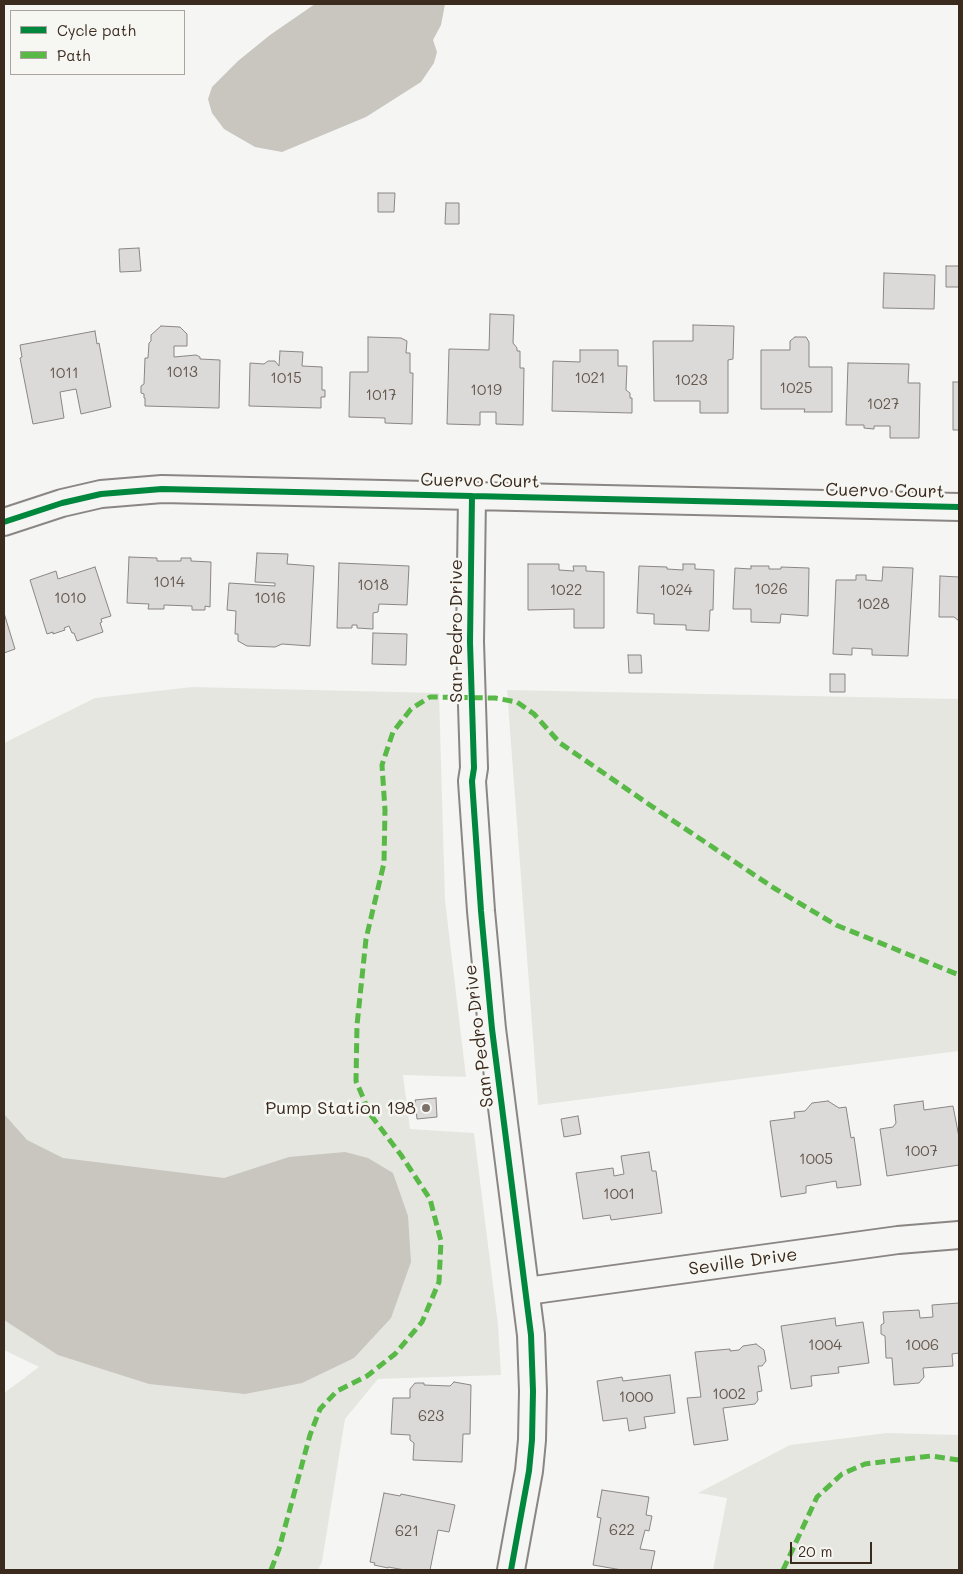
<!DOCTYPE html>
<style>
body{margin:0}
#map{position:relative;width:963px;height:1574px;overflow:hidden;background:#f5f5f3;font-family:Mali,sans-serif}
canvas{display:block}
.frame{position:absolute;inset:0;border:5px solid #3b2a1e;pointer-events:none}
.legend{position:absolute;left:10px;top:10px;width:175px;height:65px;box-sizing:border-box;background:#f6f6f2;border:1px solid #aba49d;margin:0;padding:6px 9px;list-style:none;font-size:15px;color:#3b2a1e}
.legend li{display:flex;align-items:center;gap:10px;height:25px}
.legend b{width:25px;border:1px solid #aba49d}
.scale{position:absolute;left:790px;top:1542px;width:82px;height:22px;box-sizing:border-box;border:2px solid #3b2a1e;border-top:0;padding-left:6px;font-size:15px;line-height:18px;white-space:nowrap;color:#3b2a1e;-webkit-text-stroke:4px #f6f6f2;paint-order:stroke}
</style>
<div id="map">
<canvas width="963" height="1574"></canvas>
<div class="frame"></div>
<ul class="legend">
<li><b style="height:6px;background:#00873e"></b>Cycle path</li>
<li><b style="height:6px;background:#58b947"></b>Path</li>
</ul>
<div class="scale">20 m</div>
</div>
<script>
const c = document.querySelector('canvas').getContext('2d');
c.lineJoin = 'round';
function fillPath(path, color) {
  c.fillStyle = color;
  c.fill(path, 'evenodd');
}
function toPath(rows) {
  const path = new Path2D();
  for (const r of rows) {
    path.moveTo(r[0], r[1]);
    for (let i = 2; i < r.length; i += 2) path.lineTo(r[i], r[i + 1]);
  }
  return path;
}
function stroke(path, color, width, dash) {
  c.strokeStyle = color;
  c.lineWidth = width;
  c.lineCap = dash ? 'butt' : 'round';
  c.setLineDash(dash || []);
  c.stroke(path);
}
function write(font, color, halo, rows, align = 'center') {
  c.font = font + ' Mali,sans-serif';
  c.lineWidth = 5;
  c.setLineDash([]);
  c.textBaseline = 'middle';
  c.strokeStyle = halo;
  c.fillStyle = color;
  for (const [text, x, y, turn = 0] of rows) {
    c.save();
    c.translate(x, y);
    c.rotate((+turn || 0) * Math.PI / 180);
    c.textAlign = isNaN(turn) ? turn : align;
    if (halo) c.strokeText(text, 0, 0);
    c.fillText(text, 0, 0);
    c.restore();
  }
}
fillPath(toPath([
 [192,687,439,693,445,900,466,1077,403,1075,410,1129,474,1133,498,1325,501,1375,378,1379,345,1419,322,1562,318,1570,4,1570,4,1393,39,1367,4,1350,4,743,95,698],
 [507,690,959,699,959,1051,538,1105],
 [887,1433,959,1435,959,1570,713,1570,727,1498,698,1493,790,1445]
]), '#e6e6e1');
fillPath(toPath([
 [315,4,445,4,441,25,433,40,437,52,434,63,421,82,366,117,282,152,255,147,224,129,212,113,208,99,212,87,238,61,270,35],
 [4,1114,27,1140,63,1158,224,1178,289,1157,345,1152,368,1158,393,1173,408,1216,411,1262,391,1318,354,1358,302,1383,245,1394,149,1384,58,1355,4,1320]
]), '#c9c5bf');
const building = toPath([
 [378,193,395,193,394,212,378,212,378,193],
 [446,203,459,203,459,224,445,224,446,203],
 [139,248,141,271,120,272,119,249,139,248],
 [946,266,959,266,959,287,946,287,946,266],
 [884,273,935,275,934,309,883,308,884,273],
 [490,314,514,315,513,343,517,348,517,351,520,351,520,368,524,368,523,425,496,424,496,412,480,412,480,425,447,424,449,349,489,350,490,314],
 [693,325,734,326,733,359,728,360,728,413,700,413,700,401,654,401,653,341,693,341,693,325],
 [161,326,180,327,187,334,187,346,174,346,174,357,196,355,200,357,200,359,220,360,219,408,145,406,145,398,144,398,144,394,141,393,141,386,144,384,145,358,148,358,149,343,151,341,151,335,161,326],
 [95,331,97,344,99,343,111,407,81,414,76,389,60,392,64,418,33,424,20,358,22,357,20,345,95,331],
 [368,337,401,338,407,341,406,353,410,353,410,373,413,373,412,424,385,423,385,418,349,417,350,372,368,372,368,337],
 [795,337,806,337,809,342,809,367,832,367,832,412,804,412,805,409,761,409,761,350,790,350,790,341,795,337],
 [580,350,618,350,618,366,627,366,626,390,630,393,630,398,632,398,632,413,552,411,553,361,580,362,580,350],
 [280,351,303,352,302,366,322,367,322,390,325,390,325,397,321,397,321,408,249,406,250,363,264,364,268,361,275,361,279,366,280,351],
 [848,363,909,364,908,383,920,383,919,438,890,438,890,426,874,426,874,429,864,428,864,425,846,425,848,363],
 [953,382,959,382,959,430,953,430,953,382],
 [257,553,288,554,287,564,314,566,310,646,282,644,275,647,247,646,238,641,238,634,235,634,236,611,227,610,229,583,275,586,275,583,255,582,257,553],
 [129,557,157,558,157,561,181,561,181,558,191,558,191,561,211,562,210,607,205,606,205,610,192,610,192,606,164,605,164,609,148,609,149,604,127,603,129,557],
 [339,563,409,566,407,605,379,604,378,612,373,613,373,629,357,628,357,625,352,625,352,628,337,628,339,563],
 [528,564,559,564,559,570,574,571,573,566,586,566,586,571,604,572,604,628,574,628,574,609,528,610,528,564],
 [683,564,695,564,695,569,714,570,713,610,710,610,709,631,686,630,686,625,654,624,654,614,637,613,639,566,667,567,667,569,683,570,683,564],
 [751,566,769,566,769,569,781,569,781,567,809,568,808,616,781,614,780,623,751,622,751,609,733,609,735,568,751,569,751,566],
 [95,567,111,616,101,619,102,622,100,623,103,632,77,641,74,633,72,633,69,626,64,628,65,630,53,634,53,632,47,634,30,580,56,571,58,579,95,567],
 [883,567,913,568,908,656,872,655,872,649,852,648,852,655,833,654,836,580,856,580,856,575,866,575,866,580,882,581,883,567],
 [940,576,959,577,959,621,954,617,939,617,940,576],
 [4,613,15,649,4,653,4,613],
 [373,633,407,634,406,665,372,664,373,633],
 [628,655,641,655,642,673,629,673,628,655],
 [830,674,845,674,845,692,830,692,830,674],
 [436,1098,437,1117,417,1119,415,1100,436,1098],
 [828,1101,839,1108,846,1107,851,1138,854,1137,861,1185,837,1188,836,1181,806,1186,806,1193,781,1197,770,1121,795,1118,794,1112,805,1111,812,1103,828,1101],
 [923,1101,924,1110,953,1106,959,1137,959,1165,887,1176,880,1129,893,1127,896,1123,894,1105,923,1101],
 [578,1116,581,1134,564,1137,561,1119,578,1116],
 [649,1152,652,1171,656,1171,662,1213,611,1220,610,1215,583,1219,576,1173,613,1168,614,1176,624,1174,621,1156,649,1152],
 [959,1303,959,1353,952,1354,953,1366,923,1368,924,1377,919,1383,894,1385,892,1358,886,1358,885,1336,881,1334,881,1325,884,1323,883,1312,919,1310,920,1318,933,1317,932,1305,959,1303],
 [835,1318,836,1326,863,1322,869,1363,838,1367,839,1373,811,1376,812,1386,791,1389,781,1326,835,1318],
 [756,1344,764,1350,766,1361,762,1366,758,1366,762,1391,757,1392,758,1400,755,1404,723,1408,728,1440,694,1445,687,1398,701,1397,695,1352,730,1349,730,1351,739,1350,743,1346,756,1344],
 [670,1375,675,1413,644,1417,646,1428,629,1431,627,1418,603,1421,597,1381,622,1377,623,1381,670,1375],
 [454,1382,471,1385,470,1434,463,1434,462,1462,413,1460,414,1443,410,1440,410,1435,391,1434,393,1398,410,1398,410,1389,415,1383,424,1383,424,1385,450,1386,454,1382],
 [602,1490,649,1497,646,1515,652,1516,649,1531,645,1530,640,1549,655,1551,651,1570,622,1570,593,1565,601,1518,597,1517,602,1490],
 [384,1493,400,1496,401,1494,455,1505,449,1532,438,1530,430,1570,405,1570,388,1567,388,1568,374,1565,375,1563,370,1562,384,1493]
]);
fillPath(building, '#dbdad8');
stroke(building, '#8a8683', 1);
const minor = toPath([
 [472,496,470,642,474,768,472,781,481,911,492,1029,531,1335,533,1391,532,1440,529,1471,511,1570],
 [4,522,62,503,101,494,162,489,959,507],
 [527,1291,898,1240,959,1235]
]);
stroke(minor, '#8a8683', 30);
stroke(minor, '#f5f5f3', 26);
stroke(toPath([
 [271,1570,279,1549,310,1435,320,1409,337,1391,367,1376,395,1354,422,1322,439,1282,441,1241,430,1199,401,1155,370,1114,356,1081,357,1025,366,939,384,863,385,810,382,765,393,732,411,709,430,697,495,698,517,702,534,714,560,743,663,814,774,888,836,925,959,975],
 [783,1570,817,1497,842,1474,865,1464,931,1456,959,1460]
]), '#58b947', 5, [10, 5]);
stroke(toPath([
 [472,496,470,642,474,768,472,781,481,911,492,1029,531,1335,533,1391,532,1440,529,1471,511,1570],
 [4,522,62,503,101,494,162,489,959,507]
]), '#00873e', 6);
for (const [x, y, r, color] of [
 [426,1108,5,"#7c7169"]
]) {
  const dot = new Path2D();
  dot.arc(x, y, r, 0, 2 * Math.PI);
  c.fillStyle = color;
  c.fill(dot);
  stroke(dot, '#f6f6f2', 2);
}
write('15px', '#63564c', null, [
 ["1013",182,372],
 ["1011",64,373],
 ["1015",286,378],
 ["1021",590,378],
 ["1023",691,380],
 ["1025",796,388],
 ["1019",486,390],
 ["1017",381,395],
 ["1027",883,404],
 ["1014",169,582],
 ["1018",373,585],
 ["1026",771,589],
 ["1022",566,590],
 ["1024",676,590],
 ["1010",70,598],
 ["1016",270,598],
 ["1028",873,604],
 ["1007",921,1151],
 ["1005",816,1159],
 ["1001",619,1194],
 ["1004",825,1345],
 ["1006",922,1345],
 ["1002",729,1394],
 ["1000",636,1397],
 ["623",431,1416],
 ["622",622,1530],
 ["621",407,1531]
]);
write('18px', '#3b2a1e', '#f6f6f2', [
 ["Cuervo Court",480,481,1],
 ["Cuervo Court",885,491,1],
 ["San Pedro Drive",456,631,-90],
 ["San Pedro Drive",479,1036,-97],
 ["Seville Drive",743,1262,-8]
]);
write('18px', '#3b2a1e', '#f6f6f2', [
 ["Pump Station 198",416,1108]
], 'right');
</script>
